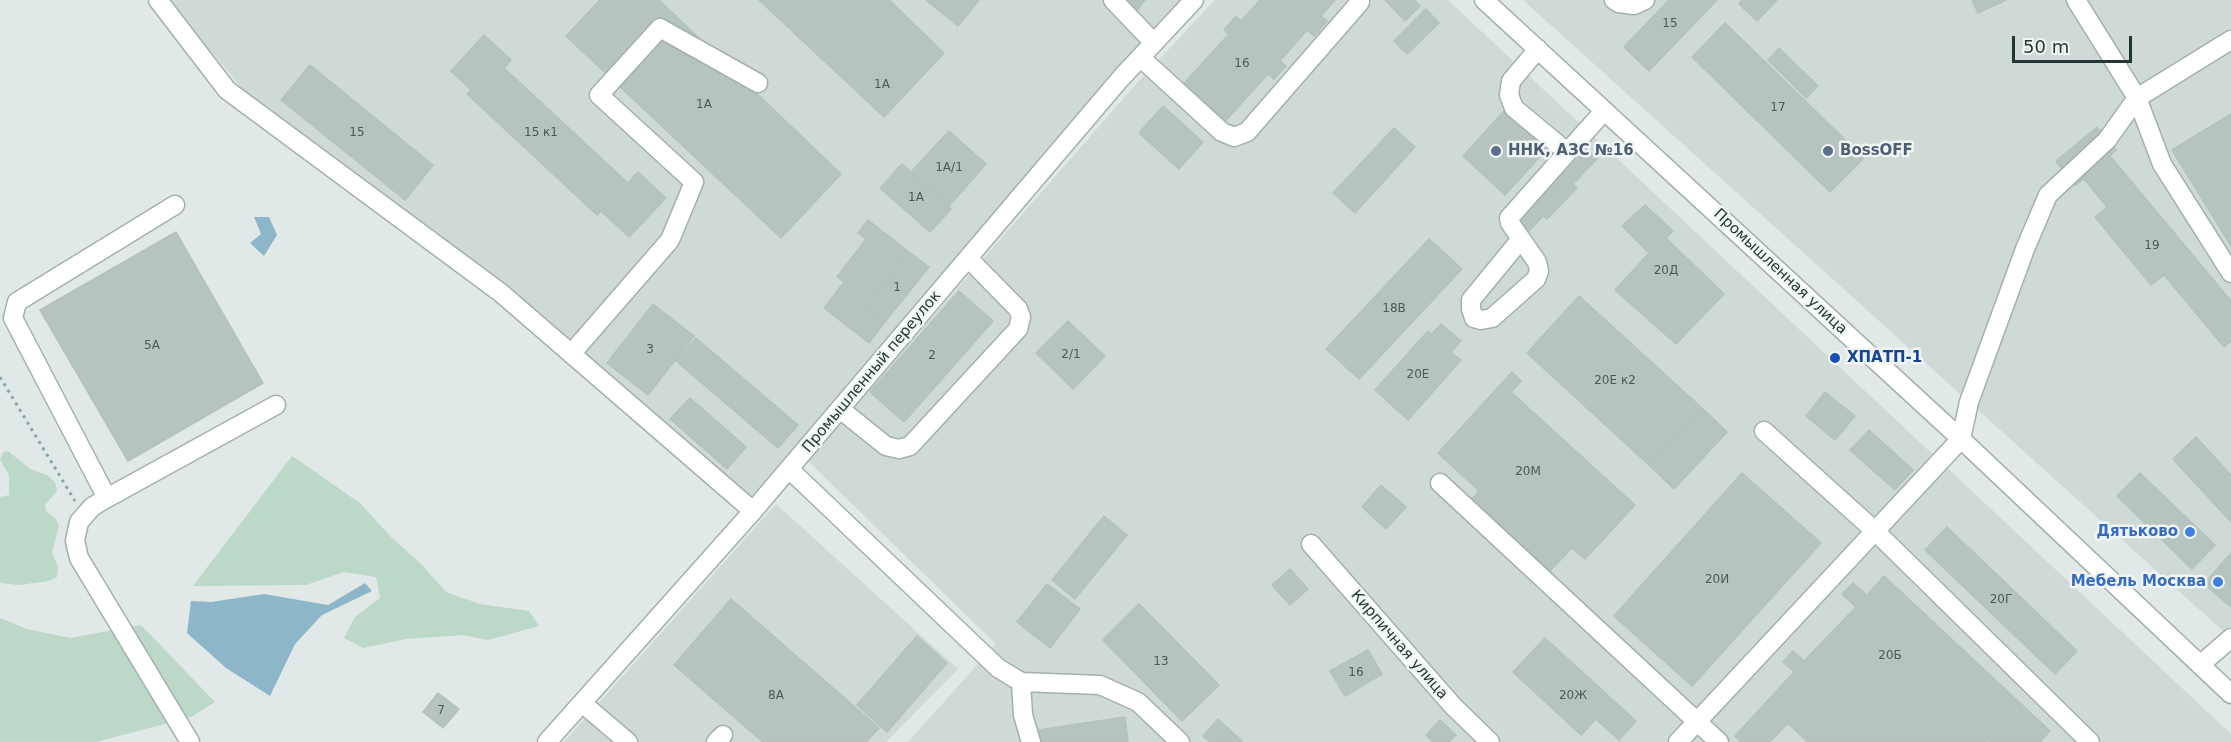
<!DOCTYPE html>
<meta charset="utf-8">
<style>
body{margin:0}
#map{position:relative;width:2231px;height:742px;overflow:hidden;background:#e0e9e7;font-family:"DejaVu Sans",sans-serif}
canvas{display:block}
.scale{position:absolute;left:2012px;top:36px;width:120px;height:27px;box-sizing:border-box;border:3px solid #233836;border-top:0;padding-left:8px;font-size:18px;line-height:21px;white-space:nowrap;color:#233836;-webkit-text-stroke:4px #f0f6f4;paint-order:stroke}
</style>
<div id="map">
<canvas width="2231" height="742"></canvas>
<div class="scale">50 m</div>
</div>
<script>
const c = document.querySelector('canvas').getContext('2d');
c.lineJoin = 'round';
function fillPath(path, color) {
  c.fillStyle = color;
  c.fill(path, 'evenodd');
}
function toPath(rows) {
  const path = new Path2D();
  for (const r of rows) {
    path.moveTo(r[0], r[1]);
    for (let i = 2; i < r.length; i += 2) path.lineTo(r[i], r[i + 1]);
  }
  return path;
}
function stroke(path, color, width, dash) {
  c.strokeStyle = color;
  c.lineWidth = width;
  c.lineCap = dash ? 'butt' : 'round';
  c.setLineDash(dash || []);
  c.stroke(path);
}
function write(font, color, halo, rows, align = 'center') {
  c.font = font + ' "DejaVu Sans",sans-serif';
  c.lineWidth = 5;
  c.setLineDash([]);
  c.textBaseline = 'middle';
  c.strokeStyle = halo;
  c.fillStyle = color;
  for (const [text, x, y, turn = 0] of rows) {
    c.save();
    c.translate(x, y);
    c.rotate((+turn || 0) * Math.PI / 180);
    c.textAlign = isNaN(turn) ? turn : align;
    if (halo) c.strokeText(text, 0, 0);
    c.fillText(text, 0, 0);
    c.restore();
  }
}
fillPath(toPath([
 [168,0,1184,0,749,499,241,87],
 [1215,0,1448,0,2231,734,2231,742,908,742,996,644,807,460,1138,82],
 [1523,0,2231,0,2231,638,1969,402],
 [776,504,958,669,886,742,564,742]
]), '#cfd9d6');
fillPath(toPath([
 [8,451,30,469,47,475,55,482,57,491,45,505,46,511,55,518,59,526,52,552,58,567,57,577,49,581,19,585,0,583,0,497,9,495,9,475,0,460,3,452],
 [292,456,360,503,390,536,421,564,446,592,480,604,529,611,539,626,488,640,463,635,406,639,363,648,344,638,355,617,380,598,376,577,344,572,306,585,193,586],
 [0,618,27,629,70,638,141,625,215,702,191,717,96,742,0,742]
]), '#bbd8c8');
fillPath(toPath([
 [254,217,269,217,277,235,264,256,250,243,261,234],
 [365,583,372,591,322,615,295,644,270,696,226,668,187,633,191,601,211,602,264,594,328,605]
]), '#8eb6c9');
const building = toPath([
 [600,0,659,0,841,174,781,238,566,36,600,0],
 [759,0,889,0,944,53,884,117,759,0],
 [926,0,979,0,958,26,926,0],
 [1123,0,1145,0,1137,10,1123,0],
 [1260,0,1335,0,1321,16,1327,21,1314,36,1307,30,1280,61,1286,66,1274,79,1268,74,1220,127,1179,89,1229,34,1224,30,1236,16,1241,21,1260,0],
 [1385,0,1414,0,1420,6,1405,21,1385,0],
 [1669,0,1717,0,1649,71,1624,47,1669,0],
 [1742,0,1777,0,1757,21,1739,4,1742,0],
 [1972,0,2006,0,1978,13,1972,0],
 [1426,9,1439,23,1407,54,1394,41,1426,9],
 [1725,23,1864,158,1830,192,1692,57,1725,23],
 [484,35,511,60,504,68,628,183,638,172,666,198,629,237,601,211,597,215,467,94,471,90,451,71,484,35],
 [1779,48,1818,86,1806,98,1768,60,1779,48],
 [310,65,433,165,405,200,281,100,310,65],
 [1163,106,1203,142,1179,169,1139,133,1163,106],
 [1504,111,1546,150,1505,195,1463,156,1504,111],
 [2231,114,2231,246,2172,150,2231,114],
 [2097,127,2116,150,2110,156,2231,301,2231,341,2224,347,2164,275,2151,285,2095,217,2107,207,2084,179,2076,185,2056,161,2097,127],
 [1394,128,1415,147,1355,213,1333,193,1394,128],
 [949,131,986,164,949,206,911,172,949,131],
 [1587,149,1597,159,1573,184,1577,188,1547,219,1543,216,1529,231,1518,221,1587,149],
 [902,164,951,209,930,232,880,188,902,164],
 [1645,205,1673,231,1666,238,1724,294,1676,344,1615,290,1649,253,1622,226,1645,205],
 [868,220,909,252,865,308,884,323,869,343,824,308,844,282,837,277,866,239,858,233,868,220],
 [176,232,263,383,128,461,40,310,176,232],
 [1429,239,1462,269,1359,379,1326,349,1429,239],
 [909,252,929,267,884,323,865,308,909,252],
 [959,291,993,321,904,422,870,392,959,291],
 [1579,296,1703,409,1650,466,1527,353,1579,296],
 [653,304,694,336,648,395,607,363,653,304],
 [1068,321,1105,356,1073,389,1036,353,1068,321],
 [1441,324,1461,341,1451,352,1461,360,1408,420,1375,390,1428,331,1432,334,1441,324],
 [696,338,798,425,778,448,676,361,696,338],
 [1512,372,1521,381,1511,392,1635,505,1585,559,1572,548,1549,572,1471,500,1479,491,1438,453,1512,372],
 [1825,392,1855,416,1835,440,1806,416,1825,392],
 [690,398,746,447,727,469,670,419,690,398],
 [1703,409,1727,432,1674,489,1650,466,1703,409],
 [1869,430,1913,470,1895,490,1850,450,1869,430],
 [2196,437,2231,475,2231,522,2173,459,2196,437],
 [1742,473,1821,543,1692,686,1614,616,1742,473],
 [2140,473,2215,545,2192,569,2117,496,2140,473],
 [1381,485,1406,507,1386,529,1362,507,1381,485],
 [1104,516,1127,535,1075,599,1052,580,1104,516],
 [1947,527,2077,651,2055,674,1925,550,1947,527],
 [2231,553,2231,607,2204,584,2231,553],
 [1290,569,1308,589,1290,605,1272,585,1290,569],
 [1884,576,2050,731,2040,742,1991,742,1988,740,1986,742,1808,742,1788,723,1770,742,1741,742,1735,736,1794,672,1783,662,1793,651,1804,661,1856,607,1842,594,1853,583,1867,595,1884,576],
 [1047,584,1080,609,1050,648,1017,622,1047,584],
 [731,599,879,728,866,742,763,742,674,665,731,599],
 [1139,604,1219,685,1182,721,1103,640,1139,604],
 [917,636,947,663,887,732,857,705,917,636],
 [1545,638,1636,721,1619,740,1596,719,1581,735,1513,672,1545,638],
 [1368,650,1382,674,1345,696,1330,671,1368,650],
 [438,693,459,709,443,728,423,712,438,693],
 [1125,717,1128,742,1040,742,1038,730,1125,717],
 [1218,719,1242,741,1241,742,1210,742,1203,736,1218,719],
 [1440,720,1456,735,1449,742,1433,742,1426,735,1440,720]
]);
fillPath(building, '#b6c4c0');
stroke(building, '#b4c2be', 1.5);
const minor = toPath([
 [158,0,227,90,501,293,753,511],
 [1113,0,1154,43],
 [1484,0,1961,439,2231,694],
 [1614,0,1619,3,1634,5,1645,0],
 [2231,40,2137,98,2162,164,2231,273],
 [1538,49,1511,81,1509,95,1514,108,1567,152],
 [1141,58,1222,132,1234,137,1247,132,1360,2],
 [175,205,17,302,13,318,107,498,92,507,79,522,75,541,79,558,190,742],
 [1521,239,1471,300,1471,309,1474,318,1481,320,1492,318,1536,279,1539,271,1537,262,1521,239,1510,223,1509,218,1604,111],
 [571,354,670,240,694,182,599,95,660,28,758,83],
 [840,409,886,446,899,449,910,446,1018,329,1021,317,1018,309,968,258],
 [1764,431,1875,531,2090,742],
 [789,469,998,668,1021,682,1100,685,1138,702,1180,742],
 [1440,483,1719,742],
 [107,498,276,405],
 [1311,544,1453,706,1490,742],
 [2200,665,2231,638],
 [1021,682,1023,715,1031,742],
 [582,703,628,742],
 [547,742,753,511,1121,78,1194,0],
 [716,742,723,735],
 [1678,742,1961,439,1969,402,2025,249,2048,195,2107,140,2137,98,2076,0]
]);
stroke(minor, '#a4b0ae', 21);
stroke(toPath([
 [0,377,75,501]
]), '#84aaa4', 3, [3, 4.5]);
stroke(minor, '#fff', 18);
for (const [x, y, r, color] of [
 [1496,151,6,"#5c6f8a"],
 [1828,151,6,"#5c6f8a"],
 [1835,358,6,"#1a4fb4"],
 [2190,532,6,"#3f7fe0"],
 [2218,582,6,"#3f7fe0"]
]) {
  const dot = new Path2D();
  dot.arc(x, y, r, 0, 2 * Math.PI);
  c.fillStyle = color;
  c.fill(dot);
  stroke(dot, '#f0f6f4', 2);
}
write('12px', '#485b58', null, [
 ["15",1670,24],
 ["16",1242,64],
 ["1А",882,85],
 ["1А",704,105],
 ["17",1778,108],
 ["15",357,133],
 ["15 к1",541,133],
 ["1А/1",949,168],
 ["1А",916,198],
 ["19",2152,246],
 ["20Д",1666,271],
 ["1",897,288],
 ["18В",1394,309],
 ["5А",152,346],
 ["3",650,350],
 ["2/1",1071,355],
 ["2",932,356],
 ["20Е",1418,375],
 ["20Е к2",1615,381],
 ["20М",1528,472],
 ["20И",1717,580],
 ["20Г",2001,600],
 ["20Б",1890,656],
 ["13",1161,662],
 ["16",1356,673],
 ["8А",776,696],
 ["20Ж",1573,696],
 ["7",441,711]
]);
write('bold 15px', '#4e5e75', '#f0f6f4', [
 ["ННК, АЗС №16",1508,151],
 ["BossOFF",1840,151]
], 'left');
write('15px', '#233836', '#f0f6f4', [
 ["Промышленная улица",1780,272,43],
 ["Промышленный переулок",872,372,-50],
 ["Кирпичная улица",1399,645,49]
]);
write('bold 15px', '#164399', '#f0f6f4', [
 ["ХПАТП-1",1847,358]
], 'left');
write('bold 15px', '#366cbe', '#f0f6f4', [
 ["Дятьково",2178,532],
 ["Мебель Москва",2206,582]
], 'right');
</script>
